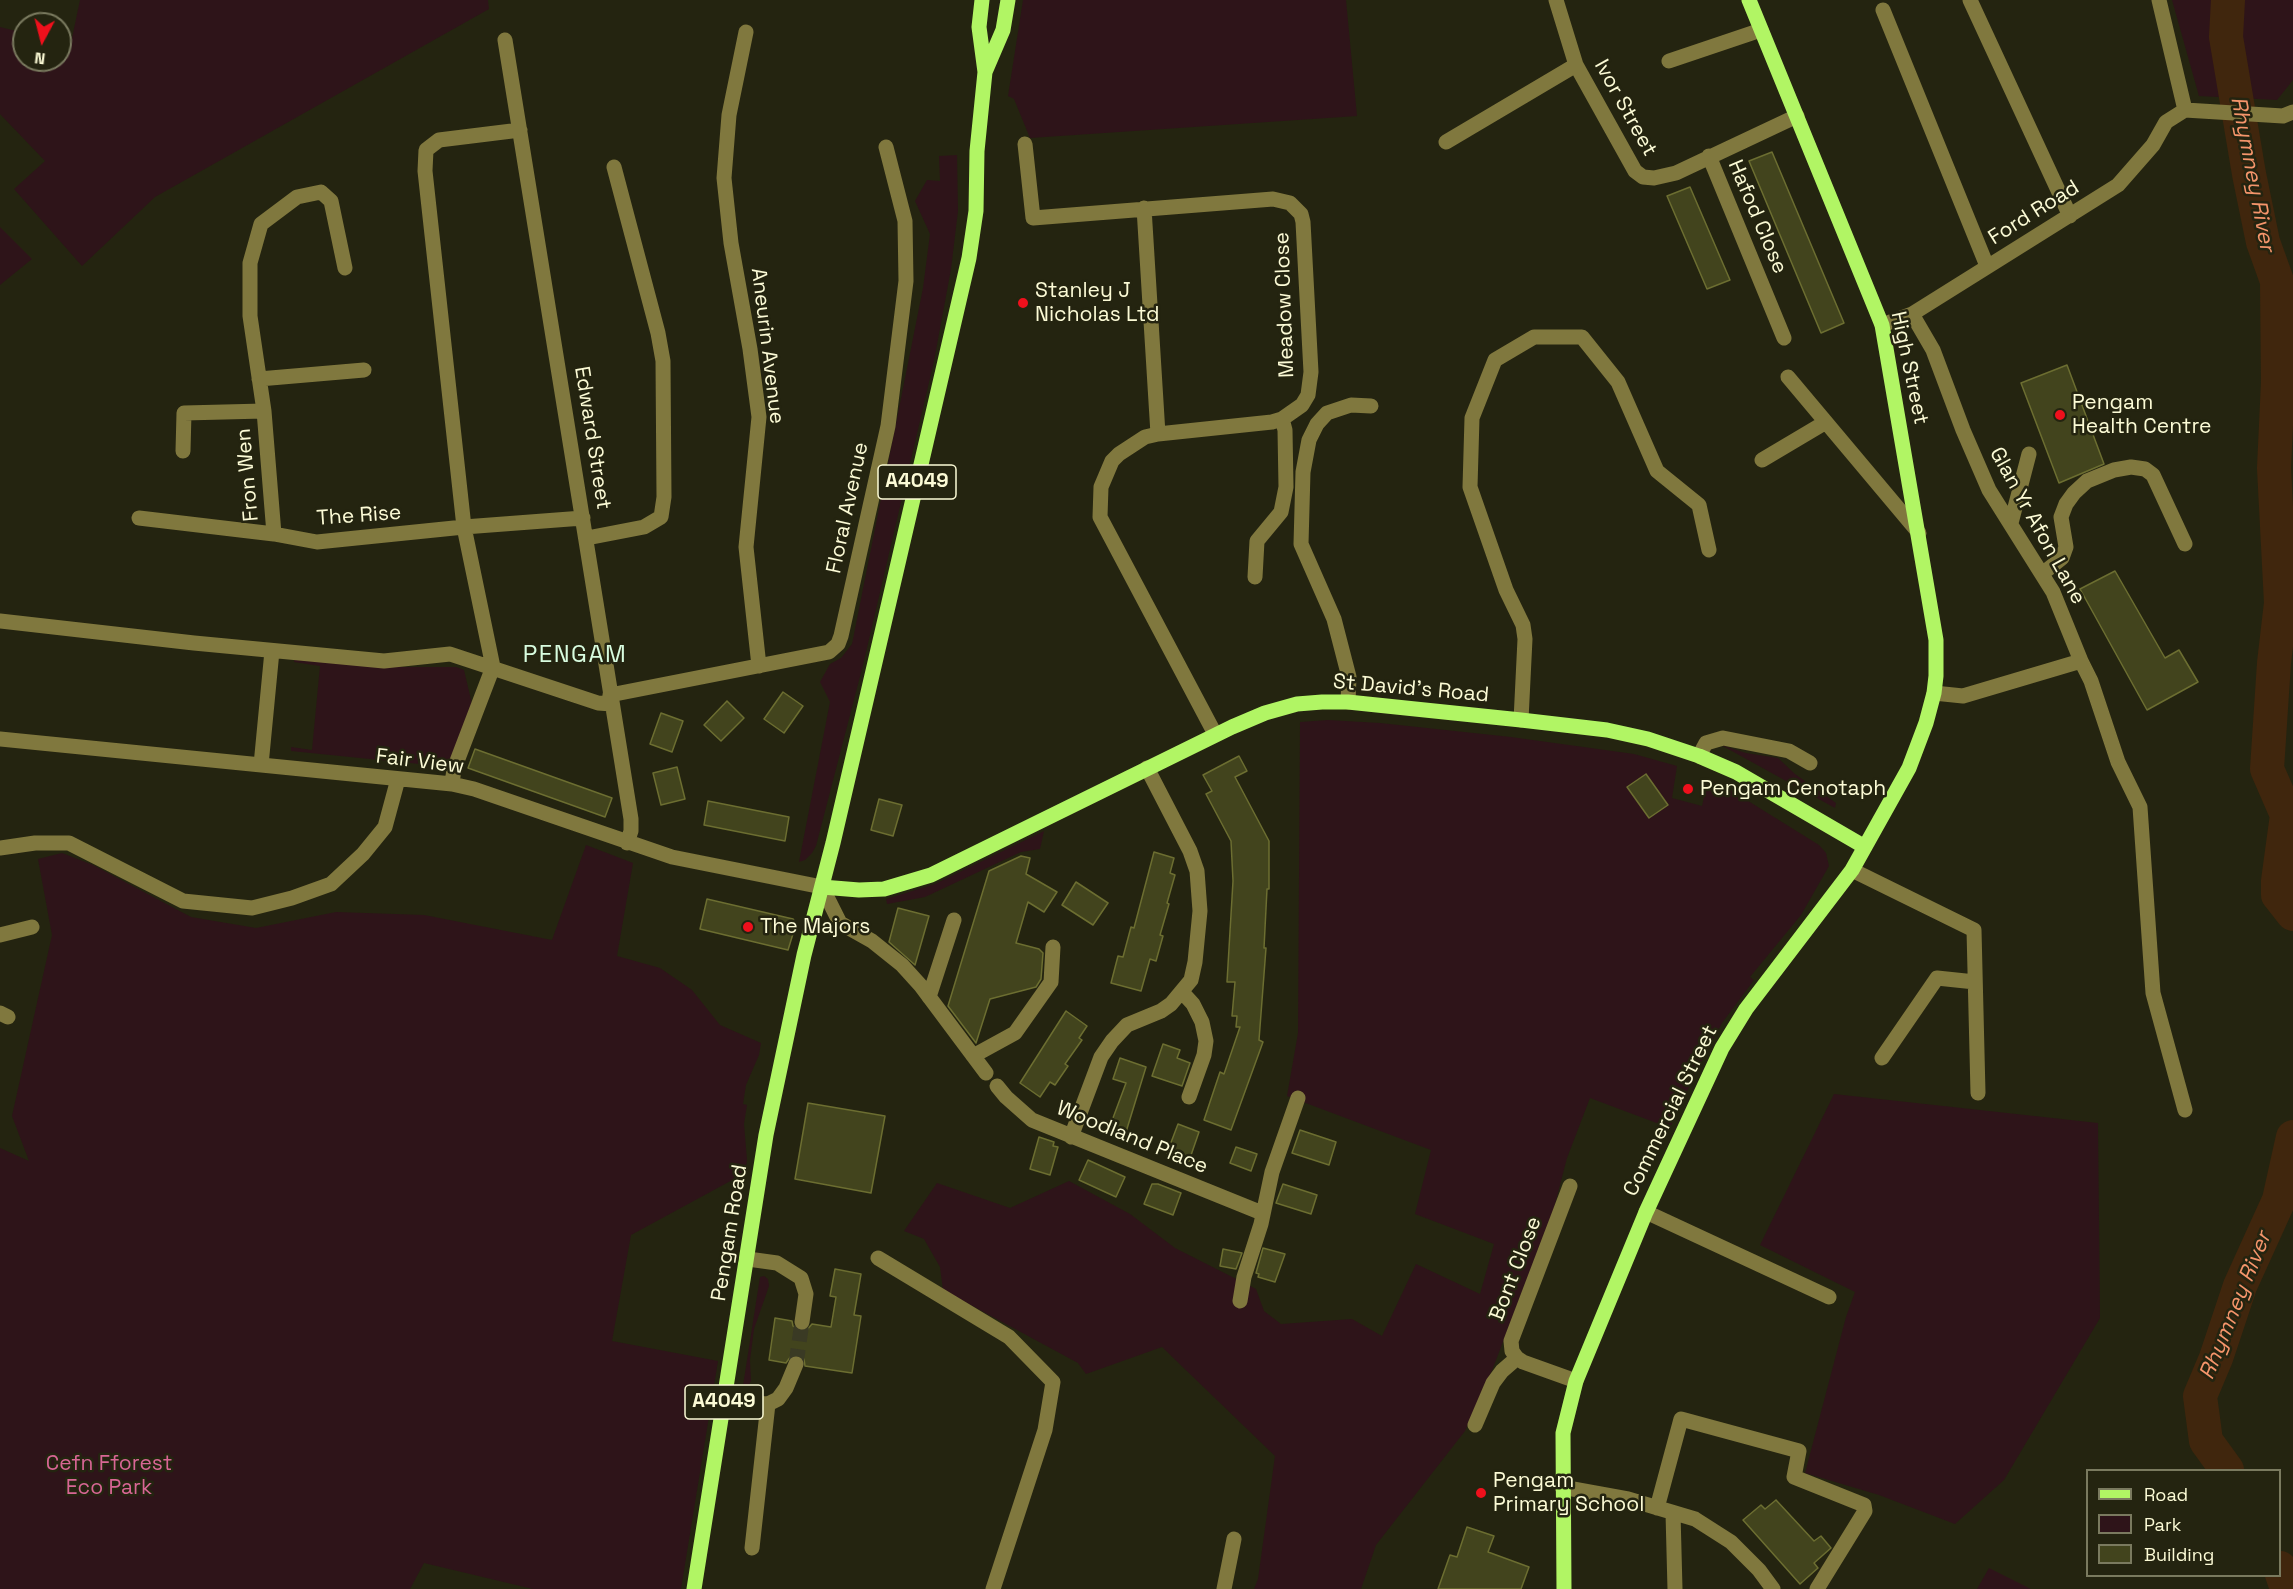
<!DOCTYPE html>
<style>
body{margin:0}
#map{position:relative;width:2293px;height:1589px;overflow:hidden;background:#242410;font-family:"Space Grotesk",sans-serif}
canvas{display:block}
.legend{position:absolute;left:2086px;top:1469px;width:195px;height:108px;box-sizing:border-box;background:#242410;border:2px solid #7a7a5f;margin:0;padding:8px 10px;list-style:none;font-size:18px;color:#fcfbd6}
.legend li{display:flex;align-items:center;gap:12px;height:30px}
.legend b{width:30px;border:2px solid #7a7a5f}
.north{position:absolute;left:12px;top:12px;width:60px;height:60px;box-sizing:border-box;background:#242410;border:2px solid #7a7a5f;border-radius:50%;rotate:187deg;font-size:16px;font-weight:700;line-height:24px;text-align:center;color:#fcfbd6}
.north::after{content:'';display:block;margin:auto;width:21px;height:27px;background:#ef101c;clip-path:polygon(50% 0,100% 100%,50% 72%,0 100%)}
</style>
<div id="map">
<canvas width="2293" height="1589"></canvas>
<ul class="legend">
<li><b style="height:8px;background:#b1f564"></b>Road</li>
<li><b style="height:16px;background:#2e1419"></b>Park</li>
<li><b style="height:16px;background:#42441d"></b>Building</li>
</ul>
<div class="north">N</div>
</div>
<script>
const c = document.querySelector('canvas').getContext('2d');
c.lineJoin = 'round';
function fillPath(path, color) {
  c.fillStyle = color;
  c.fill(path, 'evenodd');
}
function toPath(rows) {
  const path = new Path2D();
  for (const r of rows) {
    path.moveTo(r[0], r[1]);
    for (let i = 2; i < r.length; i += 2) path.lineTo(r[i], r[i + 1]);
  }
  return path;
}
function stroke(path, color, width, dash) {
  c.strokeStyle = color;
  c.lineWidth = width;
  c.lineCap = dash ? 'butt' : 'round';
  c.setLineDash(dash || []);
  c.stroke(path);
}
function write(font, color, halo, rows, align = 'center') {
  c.font = font + ' "Space Grotesk",sans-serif';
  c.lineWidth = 5;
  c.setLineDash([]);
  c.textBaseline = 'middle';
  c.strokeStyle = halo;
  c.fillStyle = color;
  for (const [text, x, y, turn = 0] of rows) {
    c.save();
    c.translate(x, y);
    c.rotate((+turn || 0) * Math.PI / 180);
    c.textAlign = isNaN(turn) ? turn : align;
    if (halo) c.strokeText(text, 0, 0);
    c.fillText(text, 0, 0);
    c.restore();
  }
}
fillPath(toPath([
 [80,0,488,0,489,9,155,197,82,266,14,189,45,161,0,114,0,27,24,33,24,60,60,60,60,41,71,43],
 [1023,0,1346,0,1357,116,1030,138,1014,99,1008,96],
 [2172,0,2293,0,2293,80,2277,100,2199,96],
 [957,155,958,211,951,269,934,361,863,665,816,846,812,853,805,860,799,862,830,702,820,682,830,664,841,658,852,644,923,288,930,234,915,201,927,180,940,181,939,156],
 [0,227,32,259,0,285],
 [295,657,404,667,456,667,464,670,472,704,449,767,291,751,291,747,312,750,320,666,294,662],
 [1328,720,1380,723,1511,737,1634,754,1677,766,1672,798,1702,806,1708,779,1724,786,1819,845,1826,853,1829,866,1801,915,1750,977,1754,980,1722,1023,1697,1070,1670,1128,1590,1098,1567,1158,1554,1208,1493,1368,1465,1431,1376,1545,1361,1589,1254,1589,1258,1579,1275,1456,1162,1347,1086,1374,1078,1363,943,1290,940,1267,924,1239,904,1231,937,1183,1010,1208,1069,1181,1130,1214,1175,1248,1256,1289,1264,1311,1281,1324,1352,1319,1382,1336,1416,1264,1480,1294,1494,1244,1415,1214,1431,1150,1287,1096,1298,1033,1300,722],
 [1721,745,1746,753,1778,758,1795,774,1836,803,1835,808],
 [1044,831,1040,849,1021,852,925,897,887,904,886,899,935,884],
 [586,845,633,863,617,956,660,968,692,990,720,1025,761,1043,759,1055,746,1085,743,1104,747,1105,744,1124,747,1160,744,1179,736,1178,631,1235,612,1341,718,1361,681,1589,533,1589,424,1563,410,1589,0,1589,0,1148,29,1161,12,1116,52,935,38,859,62,853,93,865,191,917,256,928,336,912,424,915,552,940],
 [1834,1094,2098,1123,2100,1318,2004,1480,1955,1524,1879,1495,1805,1473,1846,1317,1855,1292,1760,1245],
 [764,1276,768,1279,769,1286,754,1329,750,1360,751,1381,747,1389,742,1392,760,1277],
 [1989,1568,2031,1589,1977,1589]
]), '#2e1419');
stroke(toPath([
 [2228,0,2226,37,2249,174,2263,242,2277,281,2278,382,2274,468,2281,603,2274,663,2267,769,2287,815,2278,881,2278,895,2293,914],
 [2227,1470,2206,1441,2200,1396,2216,1358,2240,1286,2279,1200,2293,1137],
 [2280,1568,2287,1589]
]), '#40260d', 34);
const building = toPath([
 [1772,152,1844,323,1821,333,1749,161,1772,152],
 [1690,187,1730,280,1707,289,1667,196,1690,187],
 [2067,365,2104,464,2059,483,2021,383,2067,365],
 [2115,571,2165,658,2179,650,2198,682,2147,710,2080,589,2115,571],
 [783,692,803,706,784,733,764,719,783,692],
 [727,701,744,718,721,741,704,725,727,701],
 [661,713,683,721,672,752,650,744,661,713],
 [475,749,612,798,605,817,468,768,475,749],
 [1239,756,1247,771,1235,777,1269,841,1269,889,1267,889,1264,948,1266,948,1259,1040,1263,1042,1231,1130,1204,1120,1220,1072,1224,1074,1240,1027,1236,1027,1237,1016,1232,1016,1235,982,1227,982,1233,881,1231,841,1206,794,1212,791,1203,775,1239,756],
 [677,767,685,799,661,805,653,773,677,767],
 [1646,774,1668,805,1649,818,1627,787,1646,774],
 [879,799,902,805,893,836,871,830,879,799],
 [708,801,789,817,785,841,704,825,708,801],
 [1154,852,1174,858,1170,873,1175,875,1167,903,1169,904,1160,935,1163,936,1156,961,1150,959,1141,991,1111,983,1118,956,1123,957,1131,927,1134,928,1154,852],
 [1021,856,1030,858,1026,874,1057,892,1044,912,1028,902,1016,943,1039,949,1043,953,1041,979,1036,987,990,999,976,1043,948,1006,989,871,1021,856],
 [1076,882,1108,903,1093,925,1062,905,1076,882],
 [707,899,793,919,796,924,788,950,700,929,707,899],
 [898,908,929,916,915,965,889,942,898,908],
 [1066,1011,1087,1026,1079,1038,1082,1040,1065,1064,1068,1066,1055,1085,1050,1082,1040,1097,1020,1083,1066,1011],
 [1163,1044,1180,1050,1177,1058,1190,1063,1182,1086,1152,1076,1163,1044],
 [1120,1058,1146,1067,1126,1132,1110,1126,1126,1083,1113,1079,1120,1058],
 [808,1103,885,1116,871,1193,795,1179,808,1103],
 [1178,1124,1199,1132,1189,1161,1167,1153,1178,1124],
 [1300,1130,1336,1142,1329,1165,1292,1153,1300,1130],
 [1039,1137,1054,1142,1053,1146,1058,1147,1050,1175,1030,1169,1039,1137],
 [1236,1147,1257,1154,1251,1171,1230,1163,1236,1147],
 [1088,1160,1125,1177,1116,1197,1079,1180,1088,1160],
 [1152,1184,1158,1184,1181,1193,1173,1215,1144,1204,1152,1184],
 [1283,1184,1317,1195,1311,1214,1276,1203,1283,1184],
 [1263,1248,1285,1254,1275,1282,1258,1277,1259,1274,1256,1273,1263,1248],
 [1223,1249,1242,1253,1236,1269,1220,1266,1223,1249],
 [835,1269,861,1274,854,1315,861,1316,852,1373,805,1366,804,1359,799,1355,791,1356,786,1363,769,1360,775,1318,792,1321,793,1326,800,1331,806,1331,812,1324,831,1327,836,1297,830,1296,835,1269],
 [1776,1500,1814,1541,1821,1536,1831,1548,1814,1563,1818,1568,1800,1584,1743,1520,1761,1505,1765,1509,1776,1500],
 [1467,1527,1494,1536,1488,1552,1529,1567,1521,1589,1438,1589,1450,1555,1457,1557,1467,1527]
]);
fillPath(building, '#42441d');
stroke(building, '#6c6e31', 1.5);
stroke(toPath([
 [796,1364,802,1322]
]), '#3a3a24', 15, [15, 8]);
stroke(toPath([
 [1556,0,1576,65,1635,171,1643,177,1654,178,1676,173,1797,116],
 [1970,0,2070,216],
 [2159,0,2185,110],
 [1883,10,1987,266],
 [746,32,729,115,724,178,731,243,750,349,759,417,746,547,759,666],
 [505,40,631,819,631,831,627,843],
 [1669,61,1761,30],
 [2185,110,2283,116,2293,112],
 [1446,142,1576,65],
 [1025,144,1033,218,1273,199,1290,203,1301,214,1303,222,1311,372,1308,395,1302,405,1282,419,1272,422,1158,434,1145,437,1119,454,1112,461,1101,487,1100,517,1215,734],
 [1709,156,1784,338],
 [1144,208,1158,434],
 [1912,314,1933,350,1963,430,1989,490,2053,592,2081,661,2091,681,2118,762,2140,807,2153,993,2185,1110],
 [1882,325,1912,314,2118,185,2153,145,2166,122,2185,110],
 [1788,377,1919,533],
 [259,379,364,370],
 [183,451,184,413,264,411],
 [1762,460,1826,422],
 [139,518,274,534,317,542,464,527,583,518],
 [2011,523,2029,454],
 [274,534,264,411,250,316,250,263,261,224,297,197,321,192,331,201,345,268],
 [587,538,644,527,661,517,664,497,663,361,658,333,614,167],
 [2042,574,2062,558,2066,547,2061,517,2066,504,2074,493,2087,481,2114,470,2131,467,2145,469,2153,475,2185,544],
 [1255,577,1257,541,1281,512,1286,487,1285,430,1282,419],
 [0,621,194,643,384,661,450,654,598,703,612,704],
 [1934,693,1963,696,2081,661],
 [610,695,829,652,838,644,841,636,888,426,906,281,905,221,886,147],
 [1348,702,1349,677,1334,619,1301,544,1303,472,1309,440,1317,424,1327,413,1351,405,1371,406],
 [1521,720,1525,639,1523,625,1506,590,1470,487,1472,418,1495,360,1534,337,1582,337,1618,382,1657,471,1699,505,1709,550],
 [0,739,452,784,474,789,672,857,822,887,840,923,872,941,902,965,921,986,986,1073],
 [1699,756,1706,743,1723,738,1789,751,1810,763],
 [261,765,272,651],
 [452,784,454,769,493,667,464,527,425,171,426,150,439,140,520,130],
 [0,848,35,843,69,843,183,901,252,908,292,898,331,884,363,854,385,827,398,779],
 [1852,870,1974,930,1978,1093],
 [0,935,32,927],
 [1182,992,1193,1004,1202,1022,1206,1041,1204,1055,1189,1097],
 [929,997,954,920],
 [0,1013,8,1017],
 [973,1056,1015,1033,1051,982,1053,947],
 [1882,1058,1937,978,1975,982],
 [997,1086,1006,1097,1032,1120,1262,1213],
 [1071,1137,1101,1057,1112,1041,1127,1025,1161,1011,1171,1004,1191,980,1195,962,1200,911,1197,871,1190,851,1147,768],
 [1646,1212,1829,1297],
 [878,1258,1009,1337,1053,1382,1045,1430,993,1589],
 [748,1259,777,1263,801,1278,806,1294,802,1322],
 [1240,1301,1244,1277,1261,1224,1272,1172,1298,1098],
 [1517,1358,1523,1362,1576,1381],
 [724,1401,768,1404,778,1399,786,1388,796,1364],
 [1475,1425,1493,1383,1502,1371,1517,1358,1512,1351,1511,1341,1570,1186],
 [1562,1487,1628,1499,1695,1519,1731,1542,1759,1570,1773,1589],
 [1657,1508,1681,1419,1799,1451,1794,1477,1864,1505,1865,1511,1817,1589],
 [1673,1513,1675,1589],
 [752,1548,768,1404],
 [1224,1589,1234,1539]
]), '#80783e', 15);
stroke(toPath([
 [985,72,1003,30,1008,0],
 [822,887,859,890,884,889,931,875,1232,727,1265,713,1297,704,1322,702,1348,702,1521,720,1607,730,1648,739,1699,756,1736,772,1865,847],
 [694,1589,766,1135,804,955,833,843,969,258,976,211,977,151,985,72,979,27,982,0],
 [1564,1589,1563,1433,1576,1381,1646,1212,1722,1048,1746,1009,1852,870,1909,768,1926,723,1934,693,1936,676,1936,640,1882,325,1749,0]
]), '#b1f564', 15);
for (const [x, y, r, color] of [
 [1023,303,6,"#ef101c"],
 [2060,415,6,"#ef101c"],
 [1688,789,6,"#ef101c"],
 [748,927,6,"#ef101c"],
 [1481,1493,6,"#ef101c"]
]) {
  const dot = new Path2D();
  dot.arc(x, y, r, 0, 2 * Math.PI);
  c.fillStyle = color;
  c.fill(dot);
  stroke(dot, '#242410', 2);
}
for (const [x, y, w] of [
 [917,482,78],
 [724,1402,78]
]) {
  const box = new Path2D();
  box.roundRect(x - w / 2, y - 17, w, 34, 4.5);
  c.fillStyle = '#242410';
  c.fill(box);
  stroke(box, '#fcfbd6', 1.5);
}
write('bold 20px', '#fcfbd6', null, [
 ["A4049",917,482],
 ["A4049",724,1402]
]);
write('21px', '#fcfbd6', '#242410', [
 ["Ivor Street",1625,108,61],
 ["Ford Road",2034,213,-32],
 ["Hafod Close",1757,217,67],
 ["Meadow Close",1285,305,-92],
 ["Aneurin Avenue",767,346,83],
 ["High Street",1909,368,78],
 ["Edward Street",592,438,81],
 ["Fron Wen",248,475,-95],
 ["Floral Avenue",848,508,-78],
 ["The Rise",359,516,-4],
 ["Glan Yr Afon Lane",2037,526,61],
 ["St David's Road",1411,689,5],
 ["Fair View",420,762,7],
 ["Commercial Street",1671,1111,-64],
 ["Woodland Place",1132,1138,22],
 ["Pengam Road",730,1233,-81],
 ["Bont Close",1516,1269,-69]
]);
write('21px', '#fcfbd6', '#242410', [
 ["Stanley J",1035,291],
 ["Nicholas Ltd",1035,315],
 ["Pengam",2072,403],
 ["Health Centre",2072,427],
 ["Pengam Cenotaph",1700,789],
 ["The Majors",760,927],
 ["Pengam",1493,1481],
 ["Primary School",1493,1505]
], 'left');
write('21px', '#d86695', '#242410', [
 ["Cefn Fforest",109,1464],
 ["Eco Park",109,1488]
]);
write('italic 22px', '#f5956b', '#242410', [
 ["Rhymney River",2252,174,79],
 ["Rhymney River",2236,1306,-68]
]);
c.letterSpacing = '1.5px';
write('24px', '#d8fcdf', '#242410', [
 ["PENGAM",575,655]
]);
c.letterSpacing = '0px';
</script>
